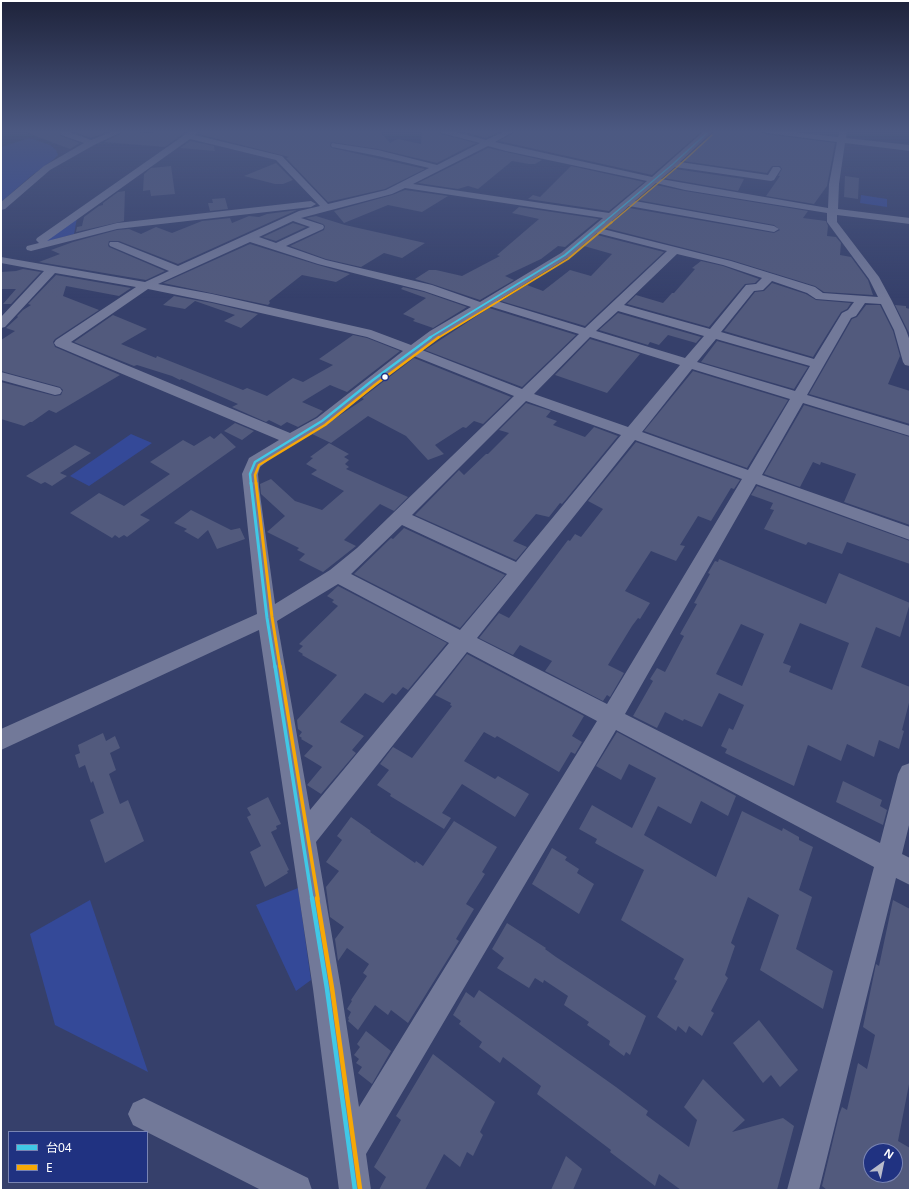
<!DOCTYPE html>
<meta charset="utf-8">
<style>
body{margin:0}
#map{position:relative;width:911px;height:1191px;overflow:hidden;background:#36406b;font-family:"Noto Sans","Noto Sans JP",sans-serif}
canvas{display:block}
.frame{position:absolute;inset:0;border:2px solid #fff;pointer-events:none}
.legend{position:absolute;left:8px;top:1131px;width:140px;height:52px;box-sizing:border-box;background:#203281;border:1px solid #7984b3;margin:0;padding:5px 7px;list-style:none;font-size:12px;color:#fff}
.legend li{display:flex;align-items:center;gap:8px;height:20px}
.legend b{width:20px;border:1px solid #7984b3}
.north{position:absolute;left:863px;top:1143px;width:40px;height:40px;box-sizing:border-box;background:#203281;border:1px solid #7984b3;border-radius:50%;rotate:33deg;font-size:11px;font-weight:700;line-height:16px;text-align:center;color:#fff}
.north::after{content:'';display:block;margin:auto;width:14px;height:18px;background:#b9bccb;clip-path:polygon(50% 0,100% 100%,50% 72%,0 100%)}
</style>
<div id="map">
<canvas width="911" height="1191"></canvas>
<div class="frame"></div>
<ul class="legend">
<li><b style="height:5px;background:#40c8e6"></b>台04</li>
<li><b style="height:5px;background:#f7a806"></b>E</li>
</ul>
<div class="north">N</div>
</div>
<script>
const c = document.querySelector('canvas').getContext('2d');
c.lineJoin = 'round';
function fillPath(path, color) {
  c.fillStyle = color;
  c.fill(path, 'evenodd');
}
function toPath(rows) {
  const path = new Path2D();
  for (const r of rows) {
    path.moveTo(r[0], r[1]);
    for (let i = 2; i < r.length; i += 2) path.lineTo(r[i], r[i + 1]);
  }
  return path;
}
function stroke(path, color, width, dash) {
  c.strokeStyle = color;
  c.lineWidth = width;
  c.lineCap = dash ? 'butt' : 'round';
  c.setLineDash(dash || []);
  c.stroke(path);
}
fillPath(toPath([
 [30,138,50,145,56,150,58,155,54,159,31,176,1,202,1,147],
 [861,195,887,199,887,207,860,203],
 [77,218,74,234,41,243],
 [131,434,152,443,89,486,70,476],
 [298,888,311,980,296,991,256,905],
 [90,900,148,1072,55,1025,30,934]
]), '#344998');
fillPath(toPath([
 [25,131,59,131,59,134,61,136,80,143,70,149,25,132],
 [71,131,109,131,91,138],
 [125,131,153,133,156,131,187,131,165,147,104,142],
 [200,131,380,131,390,143,398,139,421,144,422,131,439,131,441,134,476,143,437,163,378,149,331,142,330,146,332,148,425,169,385,189,328,202,286,158,289,157,198,134],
 [459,131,501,131,486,138],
 [516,131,702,131,652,175,499,141],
 [714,131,759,131,766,134,835,143,827,186,814,204,766,196,780,176,778,176,782,169,780,166,772,166,767,173,683,161],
 [190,141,214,146,215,151,180,148],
 [488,148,542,160,535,164,529,164,512,161,478,189,468,186,458,189,418,183],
 [276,163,293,180,283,184,275,184,244,176],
 [171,166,175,194,151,196,150,190,143,191,144,174,151,168],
 [571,166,644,182,609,211,528,199,533,195,540,197],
 [675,169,744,179,738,191,664,178],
 [845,176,859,178,858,199,844,197],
 [656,185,685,191,808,211,803,218,826,221,828,226,827,236,836,237,841,243,840,255,851,257,868,280,873,295,824,292,815,286,731,260,606,228,629,208,774,233,780,230,774,225,638,200],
 [405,190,448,196,422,212,388,205,344,223,334,211,392,195],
 [125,191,124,221,76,232,77,227,82,226,84,217,99,206,103,205,103,203,118,192],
 [225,198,228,209,210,211,208,203,213,203,212,199],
 [519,207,599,219,565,247,558,246,541,259,505,276,514,280,480,300,432,284,415,279,429,270,436,270,462,276,500,256,497,255,539,219,512,213],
 [297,210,178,264,119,241,109,241,108,245,109,247,165,271,146,280,39,262,60,254,51,250,73,242,117,230,129,229,141,234,156,227,172,233,202,221,230,218,232,223,249,216,259,217,267,214],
 [316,216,345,225,425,243,402,258,384,253,361,267,326,259,290,246,324,230,325,226,323,224,306,218],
 [293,223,306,227,276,241,263,237],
 [597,235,664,252,585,326,501,301,527,285,543,291,570,270,591,276,612,254,584,246],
 [250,244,318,265,350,274,336,282,302,275,269,301,270,303,268,305,163,283],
 [701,261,723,266,759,279,755,283,745,284,709,327,627,304,636,295,663,303,672,293,674,293,695,269,692,268],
 [23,269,41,272,11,304,3,304,16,289,1,289,1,272,16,271],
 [56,275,131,288,119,296,66,286,63,296,99,310,55,339,53,342,55,347,120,375,56,413,49,410,32,422,30,422,24,426,1,419,1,382,55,396,61,395,63,390,60,387,1,371,1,340,15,331,6,328,18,317,17,316,23,310,31,305,28,304],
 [772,283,806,294,816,300,851,303,847,309,841,312,813,357,724,331,755,292,764,291],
 [403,287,424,292,467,307,433,328,413,321,415,319,403,314,426,298,401,289],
 [174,296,212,303,258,314,241,328,224,321,235,315,195,301,185,309,163,305],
 [866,305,880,305,893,331,900,356,888,384,910,391,910,424,809,394,852,319,857,317],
 [895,305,906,306,906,308,910,309,909,333],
 [489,308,576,335,522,387,425,350],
 [618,313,701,337,696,343,668,335,659,345,650,342,648,345,599,330],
 [113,315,147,329,121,344,156,358,157,356,243,390,247,388,267,396,293,378,303,382,333,365,319,359,353,335,367,338,400,351,347,392,330,385,302,402,323,411,316,417,298,427,287,422,281,426,269,420,266,422,232,407,238,404,181,379,180,380,172,376,137,365,134,366,74,342],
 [590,339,640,354,607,393,555,375],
 [717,341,808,367,794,389,701,362],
 [414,358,511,397,483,424,474,421,466,428,463,427,435,445,444,454,428,460,406,436,368,416,331,443,312,434,364,399,362,398],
 [693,371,788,400,747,468,644,431],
 [526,403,551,411,546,417,557,421,553,425,585,437,594,427,618,436,562,504,560,503,549,517,536,514,513,541,527,547,516,560,415,515,459,470,464,475,486,454,488,454,509,433,499,430],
 [804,405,910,437,910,525,844,502,856,474,821,462,820,465,813,462,800,487,764,474],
 [235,423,254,431,242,440,224,431],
 [221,433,236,447,140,515,150,520,127,537,124,535,119,538,115,535,112,538,70,513,99,493,124,506,170,474,150,462,183,440,194,446,210,436,214,439],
 [636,442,740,480,734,489,731,488,711,521,698,516,680,545,685,546,676,561,651,551,625,591,650,603,640,619,638,618,632,626,608,665,624,673,610,697,607,695,603,701,545,671,552,661,520,645,513,655,479,638,499,613,509,618,568,540,570,541,575,534,581,537,603,509,588,501],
 [329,443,349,454,344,457,349,460,345,464,349,467,346,469,408,497,394,511,380,504,344,540,356,546,323,572,299,560,305,554,297,550,299,548,267,532,285,516,261,494,260,484,271,479,295,501,322,510,344,491,311,474,317,470,306,464,313,458,310,457],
 [75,445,91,453,60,473,67,476,52,486,45,482,41,484,26,476],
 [757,486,910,541,910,564,847,542,842,554,808,542,806,545,764,529,774,510,770,509,773,503,751,495],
 [191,510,231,530,240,528,245,539,217,549,208,530,198,539,184,531,187,529,174,523],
 [404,528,505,575,460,628,354,574,391,538,393,539],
 [719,559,826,604,839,573,910,603,900,637,876,627,861,667,910,687,910,699,902,730,904,731,899,749,879,740,874,757,847,744,841,761,808,745,794,786,725,753,727,749,721,746,729,728,733,730,744,705,719,693,702,727,684,719,683,721,665,712,657,728,633,716,653,681,650,679,657,668,665,672,684,636,680,634,697,604,694,603,710,574,708,573,715,561,718,562],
 [800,623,849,643,832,690,789,672,791,666,783,663],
 [741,624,764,634,742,686,716,674],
 [338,586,447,643,408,690,403,687,396,695,392,693,383,703,365,693,340,722,364,736,352,750,356,753,321,794,307,785,322,767,304,756,313,746,301,739,302,738,299,736,302,732,298,729,297,720,337,675,302,655,303,654,298,651,303,646,299,644,338,606,332,602,334,600,327,596],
 [467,654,584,716,572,736,582,742,575,754,571,752,559,772,497,736,495,738,484,732,464,761,495,779,498,776,529,794,515,817,462,784,442,813,451,818,444,829,390,796,391,794,377,785,389,770,380,764,393,747,412,758,452,706,450,705,451,703,435,695],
 [617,732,736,796,728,816,701,801,691,824,658,806,644,835,716,877,742,811,782,831,783,828,799,837,799,840,813,847,799,890,812,897,796,949,833,971,823,1009,760,970,779,915,748,897,731,943,735,946,725,975,728,978,711,1011,714,1013,702,1036,689,1026,686,1033,678,1026,676,1031,657,1017,677,981,674,979,684,959,621,920,644,870,595,843,597,839,579,829,592,805,632,828,656,778,629,764,621,780,596,766],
 [103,733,106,741,115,736,120,748,110,753,116,770,109,774,120,804,128,800,144,841,105,863,90,820,104,813,93,781,91,783,85,765,79,768,75,755,80,753,78,745],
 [843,781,882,800,880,806,887,810,883,825,836,802],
 [268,797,281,824,276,826,277,829,271,832,289,870,287,871,288,873,265,887,250,852,261,846,247,817,251,815,247,808],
 [351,817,371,831,370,832,415,863,416,861,423,866,454,821,497,847,482,872,485,874,466,904,474,909,456,939,459,941,408,1023,391,1010,388,1015,375,1005,358,1030,348,1021,349,1019,348,1018,351,1012,347,1009,352,1001,351,1000,367,976,363,973,369,964,347,948,338,961,335,939,344,927,330,917,326,887,339,871,326,862,342,840,337,836],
 [552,848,567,857,565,860,579,869,577,873,594,884,579,914,532,884],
 [893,900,910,909,910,1079,898,1141,910,1148,910,1190,827,1190,822,1186,839,1115,842,1107,847,1110,858,1063,867,1069,875,1035,863,1027,876,964,879,966],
 [871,1151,895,1151,895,1175,871,1175],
 [507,923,546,948,545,949,556,957,646,1016,630,1055,626,1052,624,1056,609,1045,610,1041,587,1025,589,1022,564,1005,568,996,544,980,543,983,535,978,529,988,497,968,504,958,492,949],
 [479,990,616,1087,648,1111,646,1115,689,1147,697,1120,684,1107,703,1079,745,1120,732,1132,783,1118,794,1126,777,1190,681,1190,659,1174,655,1186,610,1152,611,1150,537,1094,541,1086,503,1057,500,1063,479,1047,482,1042,459,1024,461,1021,453,1015,466,992,474,998],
 [759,1020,798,1070,780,1087,771,1075,763,1083,733,1043],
 [366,1031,391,1051,372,1084,358,1073,362,1067,356,1063,359,1059,354,1055,360,1047,357,1044],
 [433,1054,495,1102,480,1132,483,1135,473,1156,467,1152,460,1167,444,1154,425,1190,379,1190,386,1177,374,1167,401,1120,396,1116],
 [566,1156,582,1169,573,1190,551,1190]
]), '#525a7d');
fillPath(toPath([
 [61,131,67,131,91,140,113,131,124,131,94,145,50,170,5,209,1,210,1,202,44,166,84,143,61,135,60,133,61,131],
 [190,131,199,131,195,135,282,156,328,204,386,190,429,168,378,156,332,147,331,145,332,143,378,150,437,165,480,143,441,133,440,131,453,131,486,140,505,131,515,131,495,142,652,177,704,131,713,131,680,162,768,175,773,167,779,167,781,169,774,180,771,181,675,167,661,179,828,208,829,184,837,142,766,133,762,131,787,131,838,137,839,131,847,131,846,138,910,145,910,151,845,143,839,184,838,209,910,218,910,224,837,215,837,222,879,277,892,301,906,330,910,341,910,366,905,365,903,362,894,330,881,304,865,303,856,316,851,318,807,395,910,426,910,436,803,403,762,475,910,527,910,540,756,484,625,714,880,843,898,774,902,766,910,763,910,821,902,854,910,858,910,885,896,878,819,1190,787,1190,874,867,616,730,366,1154,371,1190,339,1190,313,989,259,630,1,750,1,729,257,614,242,474,249,458,279,440,56,346,54,343,56,340,136,287,55,273,5,327,1,328,1,317,44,271,1,263,1,257,145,282,169,271,110,246,109,244,110,242,118,242,178,266,299,211,320,206,276,160,190,139,47,241,117,223,311,201,316,204,311,207,117,229,31,251,27,250,26,248,27,246,39,243,36,240,37,238,190,131],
 [488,146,506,151,647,181,609,213,413,184,488,146],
 [656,183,685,190,827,213,827,222,869,279,878,297,823,293,815,287,731,261,603,229,629,206,774,232,779,229,774,226,635,201,656,183],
 [405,188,603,218,561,253,480,302,432,285,326,260,286,246,323,229,324,227,323,225,301,218,392,194,405,188],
 [293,221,310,227,276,243,259,237,293,221],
 [597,233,667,251,585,328,497,301,569,257,597,233],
 [250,242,318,264,424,291,471,307,430,331,411,345,371,330,212,294,158,284,250,242],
 [677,254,723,265,762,278,756,284,746,285,710,329,624,305,677,254],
 [772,281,807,293,816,299,854,302,848,310,842,313,814,359,721,332,754,291,763,290,772,281],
 [148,289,212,302,367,337,403,351,317,418,290,433,71,342,148,289],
 [489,306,579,334,522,389,422,350,440,337,489,306],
 [618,311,704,336,685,358,596,331,618,311],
 [590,337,680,365,628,427,534,394,590,337],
 [716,339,810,366,795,391,697,362,716,339],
 [414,356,514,396,357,548,330,570,275,604,259,487,258,474,260,467,272,457,327,424,414,356],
 [692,369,790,399,748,470,642,432,692,369],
 [526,401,621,435,516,562,412,515,526,401],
 [635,440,742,479,607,704,477,638,635,440],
 [402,525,507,574,460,630,351,574,402,525],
 [338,584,449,643,310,810,277,621,338,584],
 [467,652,597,721,359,1107,341,989,316,842,467,652],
 [1,372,60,388,62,391,60,394,55,395,1,380,1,372],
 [144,1098,308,1178,312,1190,261,1190,133,1125,128,1114,133,1103,144,1098]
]), '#727999');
stroke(toPath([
 [603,223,673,164,709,131]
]), '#40c8e6', 1.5);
stroke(toPath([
 [429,338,565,255,604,222]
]), '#40c8e6', 2);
stroke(toPath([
 [251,484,250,474,255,462,322,421,373,380,431,337]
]), '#40c8e6', 2.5);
stroke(toPath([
 [251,483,267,618,275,667]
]), '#40c8e6', 3);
stroke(toPath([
 [275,666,312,899]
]), '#40c8e6', 3.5);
stroke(toPath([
 [312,898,327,989,355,1190]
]), '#40c8e6', 4.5);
stroke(toPath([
 [611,223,676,168,712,135]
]), '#f7a806', 1.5);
stroke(toPath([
 [438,338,568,259,612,222]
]), '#f7a806', 2);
stroke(toPath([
 [256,484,255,475,259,465,325,425,376,384,439,337]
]), '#f7a806', 2.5);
stroke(toPath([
 [256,483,272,617,280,667]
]), '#f7a806', 3);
stroke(toPath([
 [280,666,318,899]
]), '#f7a806', 3.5);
stroke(toPath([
 [317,898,332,988,360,1189]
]), '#f7a806', 4.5);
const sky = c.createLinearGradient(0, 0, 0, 298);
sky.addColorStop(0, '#1e233b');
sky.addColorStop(0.44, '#4c5982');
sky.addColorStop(1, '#4c598200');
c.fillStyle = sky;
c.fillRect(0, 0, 911, 298);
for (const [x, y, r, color] of [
 [385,377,3.5,"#fff"]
]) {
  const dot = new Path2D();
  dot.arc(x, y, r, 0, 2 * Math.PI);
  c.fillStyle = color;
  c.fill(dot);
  stroke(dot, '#203281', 1.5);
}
</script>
